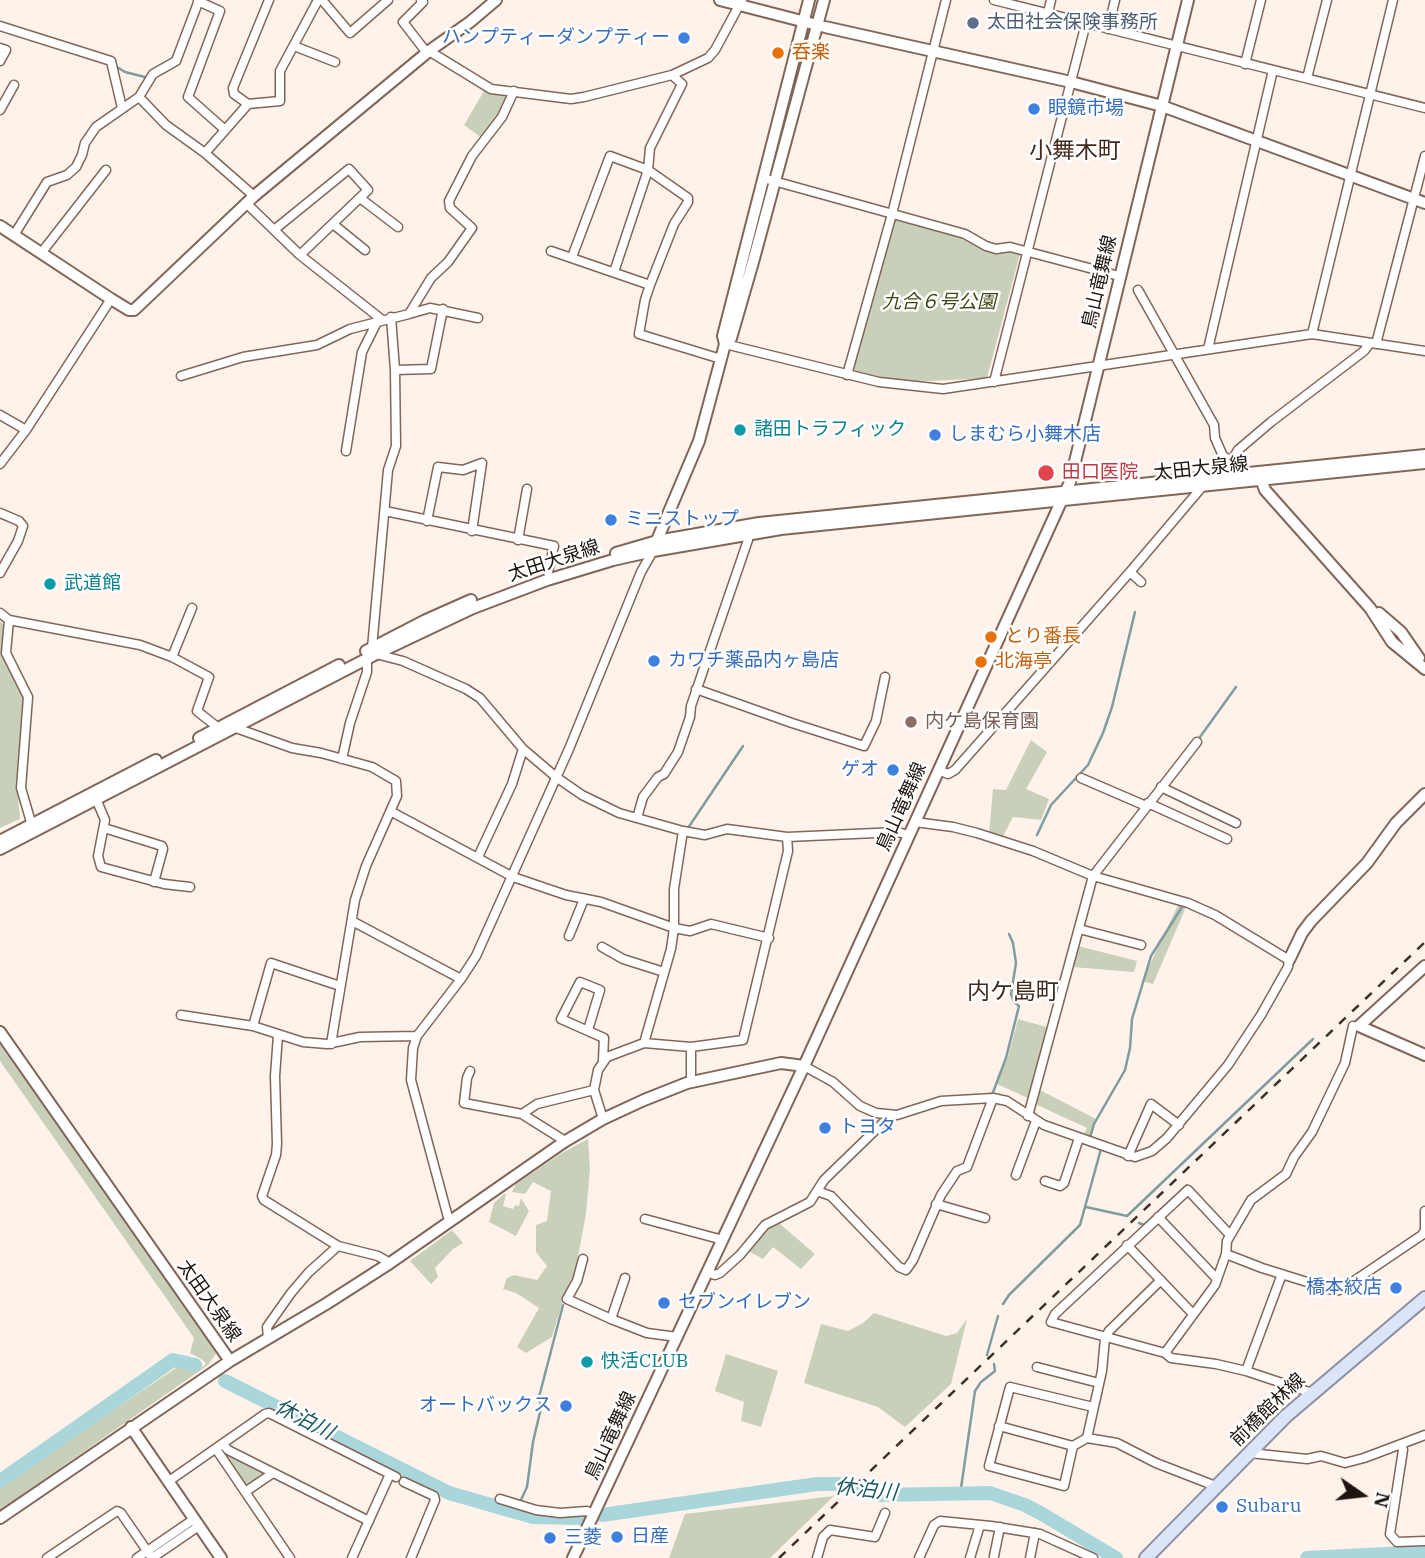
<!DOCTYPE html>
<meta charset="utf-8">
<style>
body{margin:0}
#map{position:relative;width:1425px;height:1558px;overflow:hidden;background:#fff2eb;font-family:"IBM Plex Serif",serif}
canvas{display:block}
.north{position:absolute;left:1327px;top:1460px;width:70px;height:70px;-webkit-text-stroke:5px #fff;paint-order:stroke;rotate:104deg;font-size:19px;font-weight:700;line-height:28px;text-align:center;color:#1f150f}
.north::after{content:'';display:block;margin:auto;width:24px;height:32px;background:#1f150f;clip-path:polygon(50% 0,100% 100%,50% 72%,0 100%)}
</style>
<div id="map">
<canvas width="1425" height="1558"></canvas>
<div class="north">N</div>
</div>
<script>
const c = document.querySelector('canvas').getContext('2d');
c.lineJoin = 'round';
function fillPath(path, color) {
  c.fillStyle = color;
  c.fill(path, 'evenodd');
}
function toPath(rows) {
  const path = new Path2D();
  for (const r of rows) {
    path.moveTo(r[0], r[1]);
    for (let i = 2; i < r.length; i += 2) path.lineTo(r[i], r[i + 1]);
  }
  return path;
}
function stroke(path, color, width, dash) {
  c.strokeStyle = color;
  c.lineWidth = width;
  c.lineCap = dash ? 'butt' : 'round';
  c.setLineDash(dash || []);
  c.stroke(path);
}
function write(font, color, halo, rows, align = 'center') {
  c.font = font + ' "IBM Plex Serif","Noto Sans JP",serif';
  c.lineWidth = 5;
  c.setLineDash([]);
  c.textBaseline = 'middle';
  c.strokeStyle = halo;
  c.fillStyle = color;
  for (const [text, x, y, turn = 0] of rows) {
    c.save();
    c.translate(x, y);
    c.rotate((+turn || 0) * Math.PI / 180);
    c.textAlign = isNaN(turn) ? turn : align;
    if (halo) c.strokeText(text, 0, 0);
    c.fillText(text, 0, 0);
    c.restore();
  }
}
fillPath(toPath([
 [484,91,510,97,482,138,464,125],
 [893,219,1020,254,987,378,911,382,856,373,854,368],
 [0,621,5,626,8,633,6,663,26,698,18,795,20,819,0,828],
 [1031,740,1047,752,1026,789,1049,799,1041,820,1013,817,1001,840,989,835,993,789,1006,790],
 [1178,905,1186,907,1153,984,1142,981],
 [1078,946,1137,961,1134,972,1072,967],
 [1018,1019,1050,1028,1030,1099,997,1084,1008,1057],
 [0,1042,217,1352,208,1365,0,1510,0,1486,179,1366,198,1370,206,1364,203,1360,190,1353,194,1338,0,1061],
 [1040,1090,1096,1119,1089,1138,1083,1136,1087,1128,1035,1104],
 [588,1139,590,1169,586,1214,575,1272,564,1297,552,1337,526,1353,517,1347,539,1308,516,1293,503,1289,507,1278,514,1275,537,1280,547,1266,536,1252,536,1225,547,1221,551,1191,533,1182,525,1194,512,1192,516,1184,562,1153],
 [504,1194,506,1194,503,1206,513,1209,515,1205,519,1206,521,1198,529,1211,516,1236,489,1222,494,1203],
 [779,1223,815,1254,801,1269,773,1247,763,1259,748,1251,763,1230],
 [452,1230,463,1243,453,1249,435,1268,438,1277,431,1284,410,1261],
 [874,1313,946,1336,957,1333,967,1319,951,1384,905,1427,878,1407,804,1383,821,1324,848,1331,863,1323],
 [726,1354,778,1371,761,1427,741,1421,744,1402,715,1391],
 [224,1452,263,1471,265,1474,248,1486,245,1485,222,1453],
 [834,1496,770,1558,669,1558,685,1514]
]), '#c9d0ba');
stroke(toPath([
 [183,53,194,23],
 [114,60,117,67,125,72,149,78],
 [1200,737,1236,687],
 [686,831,743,746],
 [1037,835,1051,805,1088,765,1103,733,1112,707,1135,612],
 [992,1095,1006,1058,1019,1006,1014,1002,1011,994,1016,963,1013,943,1009,934],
 [1090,1138,1094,1124,1125,1070,1130,1048,1132,1019,1151,956,1182,907],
 [1086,1207,1127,1216,1313,1039],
 [1139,1223,1144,1225,1187,1185],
 [1003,1304,1009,1295,1080,1225,1101,1149],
 [987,1355,998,1316],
 [960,1495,975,1391,981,1382,995,1371,994,1364],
 [520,1502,527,1487,533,1442,541,1408,539,1397,563,1305],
 [155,1551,182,1533],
 [144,1558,145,1558]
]), '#7f9c9e', 2.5);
stroke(toPath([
 [225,1381,449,1493,533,1517,581,1518],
 [0,1481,173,1360,195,1365],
 [602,1515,817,1484,839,1484,878,1495,990,1493,1025,1505,1042,1514,1116,1558],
 [1307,1558,1425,1552]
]), '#a8d6db', 14);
const street = toPath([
 [322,0,350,33,388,0],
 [421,0,423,2,403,22,427,53],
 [994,0,1425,108],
 [198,1,220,11,188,97,224,129],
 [1048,13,1051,0],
 [0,26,111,61,122,108],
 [1108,29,1115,0],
 [294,46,335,62],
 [0,48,6,50,0,61],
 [429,51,491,89,571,99,584,97,672,75,708,58,715,50,742,0],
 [1245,64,1261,0],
 [1307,78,1327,0],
 [139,97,166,125,205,153,254,196],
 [248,104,234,94,233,88,269,0],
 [0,110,14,85],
 [205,153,248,104,280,101,280,71,318,0],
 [763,178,965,234,986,246,996,249,1010,247,1119,276],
 [360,198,398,227],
 [246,203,300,255,381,319],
 [333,224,365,250],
 [274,230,349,169,368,190,300,255],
 [14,235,47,182,67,175,76,167,82,155,85,143,96,127,139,97,153,74,176,61,199,0],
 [551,251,650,285],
 [42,252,106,170],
 [572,257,610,156,648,170,688,198,688,202,674,224,650,285,645,300,639,334,721,359],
 [614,272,648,170,650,148,682,84,672,75],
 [1138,290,1214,425,1215,438,1223,456,1232,461],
 [409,314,430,308,478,318],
 [1312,334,1393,0],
 [725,344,879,382,943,389,1312,334,1425,351],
 [1376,344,1425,156],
 [1208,349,1273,70],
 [395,370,431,369,443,309],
 [847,375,892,214,946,0],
 [181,376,243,357,317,345,350,329,409,314,431,278,448,262,472,228,450,208,449,201,472,156,502,117,514,91],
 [994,382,1086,23],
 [0,415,26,430],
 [346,451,362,352,377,322],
 [0,464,26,430,111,299],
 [1231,478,1231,462,1238,450,1271,422,1364,351,1370,343],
 [385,511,554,546,548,572],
 [0,513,19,521,23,526,18,541,0,573],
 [427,521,438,467,463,470,482,463,472,531],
 [518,540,527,489],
 [1130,572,1141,582],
 [0,613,9,620,140,645,172,657,209,677,197,711,221,730],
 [9,620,6,653,28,697,21,788,33,829],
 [372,648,388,470,396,446,395,370,391,317],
 [376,654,403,661,466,689,480,698,523,749,556,777,582,795,619,813,683,831,705,835,727,829,787,837,898,832,908,835],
 [172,657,192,608],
 [696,689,792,723,864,746,876,721,885,677],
 [236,728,292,748,321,753,372,767,396,781,397,796,366,866,355,900,331,1044],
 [342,759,350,723,367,672,367,659],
 [938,770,948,774,955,770,1130,572,1202,487],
 [1081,778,1146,806],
 [1161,787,1236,823],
 [94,794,105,820,98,856,101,867,164,884,190,887],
 [1148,803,1227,839],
 [392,812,513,877,566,895,601,902,674,928,690,931,711,924,769,938],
 [637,818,643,797,658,777,664,774,678,752,690,717,691,706,748,540,748,532],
 [104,828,162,846,163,849,154,882],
 [478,857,512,784,523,749],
 [352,921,461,979],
 [1079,929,1141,945],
 [569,936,584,899],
 [602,947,623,959,664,972],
 [181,1015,253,1026,303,1042,327,1044,360,1037,417,1036],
 [253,1026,271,963,340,986],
 [588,1030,600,990,580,982,561,1019,604,1038,603,1060],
 [278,1035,275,1076,277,1144,276,1155,262,1196,264,1200,338,1246,378,1256,390,1263],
 [644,1043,691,1047],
 [804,1066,833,1082,860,1106,876,1113,897,1115,941,1101,993,1098,1007,1101,1044,1125,1135,1157,1152,1151,1167,1138,1228,1065,1261,1015,1288,967,1289,960,1215,915,1188,903,1093,876,1033,851,977,833,953,827,915,822],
 [470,1071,467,1078,464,1103,522,1114],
 [691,1083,691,1047,743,1040,788,851,787,837],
 [1028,1116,1093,876,1197,742],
 [603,1119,594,1090,598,1070,607,1057,644,1043,671,949,674,928,674,889,683,831],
 [565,1141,522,1114,537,1104,594,1090],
 [1128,1156,1151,1104,1179,1125],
 [1016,1175,1036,1121],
 [1045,1181,1060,1186,1064,1183,1079,1138],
 [817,1191,831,1196,899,1267,906,1270,913,1260,941,1195,957,1171,967,1167,993,1098],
 [936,1204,985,1218],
 [1158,1217,1217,1279],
 [645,1219,723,1240],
 [449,1221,411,1080,413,1048,417,1036,461,979,476,956,569,749,641,572,653,551],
 [1230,1235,1188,1190,1055,1314,1051,1322,1165,1353,1171,1358,1216,1364,1246,1371,1312,1393],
 [1127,1245,1193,1314],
 [1226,1254,1262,1268,1336,1291,1342,1289,1422,1235,1425,1230,1425,1211],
 [583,1259,577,1281,567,1299,611,1319],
 [708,1272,715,1275,720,1273,740,1255,765,1225,810,1202,824,1180,891,1115],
 [625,1278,611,1319,647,1333,677,1337],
 [268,1338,267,1327,291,1293,309,1272,338,1246],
 [1165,1353,1215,1285,1226,1254,1227,1241,1251,1200,1286,1174,1294,1157,1312,1132,1345,1063,1353,1026],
 [1037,1367,1099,1383],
 [1246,1371,1282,1274],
 [1093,1407,1010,1387,989,1466,1064,1486,1073,1446,1087,1438,1117,1443,1156,1463,1218,1487],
 [999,1426,1073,1446],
 [1087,1438,1102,1371,1105,1338,1109,1331,1161,1280],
 [223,1444,228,1450,369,1521],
 [1401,1444,1403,1450,1390,1534,1397,1542,1425,1541],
 [216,1449,290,1558],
 [1250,1453,1307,1459,1321,1456,1345,1463,1364,1458,1425,1435],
 [169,1481,265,1414,269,1413,396,1477],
 [404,1482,434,1496,435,1500,411,1558],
 [245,1492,273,1473],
 [500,1499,536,1510,560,1513,587,1511,594,1514],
 [994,1556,1000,1527],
 [47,1558,117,1511,121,1513,152,1558],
 [137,1558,194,1519],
 [152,1558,199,1526],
 [352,1558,390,1474],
 [817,1558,823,1537,830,1530,875,1537,885,1513],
 [919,1558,934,1525,940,1521,991,1526,1040,1534,1093,1558],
 [970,1558,980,1525],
 [1030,1558,1035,1533]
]);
const secondary = toPath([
 [720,0,825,27,1071,82,1162,106,1425,203],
 [0,226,111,299,129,310,134,310,254,196,429,51,470,22,496,0],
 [725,344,731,338,753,262,824,0],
 [1260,476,1265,490,1370,608,1392,642,1425,669],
 [655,545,699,441,725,344,723,336,809,0],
 [616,553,657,541,759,523,1425,455],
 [1379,613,1401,632,1419,658],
 [366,651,426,620,471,600],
 [199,738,339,665],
 [0,841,156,760],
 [0,849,376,654,473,608,547,580,613,560,653,551,781,529,1425,463],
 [1289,960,1302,933,1311,921,1367,863,1396,823,1425,794],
 [1425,966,1359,1026,1425,1055],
 [0,1032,230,1361],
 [131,1427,221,1558],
 [0,1518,230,1361,326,1304,390,1263,564,1142,603,1119,644,1100,687,1083,781,1063,804,1066],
 [573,1558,804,1066,1070,482,1188,0]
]);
const primary = toPath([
 [1146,1558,1286,1416,1425,1298]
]);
stroke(street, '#816658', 11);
stroke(secondary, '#816658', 14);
stroke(primary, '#8b90a2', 16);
stroke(street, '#fff', 8);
stroke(secondary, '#fff', 10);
stroke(primary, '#dce4f7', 12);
stroke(toPath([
 [779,1558,1425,942]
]), '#3a3029', 2.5, [9, 9]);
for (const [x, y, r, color] of [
 [973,23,7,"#5c6f8a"],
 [684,38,7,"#3f7fe0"],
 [778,53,7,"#e8710a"],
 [1034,109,7,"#3f7fe0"],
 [740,430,7,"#0f9aa8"],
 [935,435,7,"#3f7fe0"],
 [1046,473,9,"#e0444e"],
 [611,520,7,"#3f7fe0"],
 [50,584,7,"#0f9aa8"],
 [991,637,7,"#e8710a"],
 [654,661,7,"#3f7fe0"],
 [981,662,7,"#e8710a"],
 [911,722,7,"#8d6e63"],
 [893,770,7,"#3f7fe0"],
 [825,1128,7,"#3f7fe0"],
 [1396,1288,7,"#3f7fe0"],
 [664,1303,7,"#3f7fe0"],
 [587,1362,7,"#0f9aa8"],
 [566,1406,7,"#3f7fe0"],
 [1222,1507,7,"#3f7fe0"],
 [617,1537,7,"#3f7fe0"],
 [550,1538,7,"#3f7fe0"]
]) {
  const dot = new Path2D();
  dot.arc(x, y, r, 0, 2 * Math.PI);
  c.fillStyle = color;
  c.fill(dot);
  stroke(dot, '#fff', 2.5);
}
write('19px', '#4e5e75', '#fff', [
 ["太田社会保険事務所",987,23]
], 'left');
write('19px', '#366cbe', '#fff', [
 ["ハンプティーダンプティー",670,38,"right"],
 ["眼鏡市場",1048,109],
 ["しまむら小舞木店",949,435],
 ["ミニストップ",625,520],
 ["カワチ薬品内ヶ島店",668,661],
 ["ゲオ",879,770,"right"],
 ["トヨタ",839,1128],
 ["橋本絞店",1382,1288,"right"],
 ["セブンイレブン",678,1303],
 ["オートバックス",552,1406,"right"],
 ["Subaru",1236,1507],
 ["日産",631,1537],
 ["三菱",564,1538]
], 'left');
write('19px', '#c56008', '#fff', [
 ["呑楽",792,53],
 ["とり番長",1005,637],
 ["北海亭",995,662]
], 'left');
write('19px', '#1f150f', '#fff', [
 ["鳥山竜舞線",1100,282,-77],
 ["太田大泉線",1201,469,-6],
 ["太田大泉線",554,561,-18],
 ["鳥山竜舞線",902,807,-66],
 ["太田大泉線",209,1301,55],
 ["前橋館林線",1268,1410,-44],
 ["鳥山竜舞線",611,1436,-65]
]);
write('italic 19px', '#3d4913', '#fff', [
 ["九合６号公園",939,303]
]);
write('19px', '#0d838f', '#fff', [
 ["諸田トラフィック",754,430],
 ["武道館",64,584],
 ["快活CLUB",601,1362]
], 'left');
write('19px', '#be3a42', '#fff', [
 ["田口医院",1062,473]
], 'left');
write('19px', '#785e54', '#fff', [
 ["内ケ島保育園",925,722]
], 'left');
write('italic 21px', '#1b5a60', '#fff', [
 ["休泊川",304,1420,27],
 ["休泊川",866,1490,6]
]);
write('23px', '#41291c', '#fff', [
 ["小舞木町",1075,151],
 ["内ケ島町",1013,992]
]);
</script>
